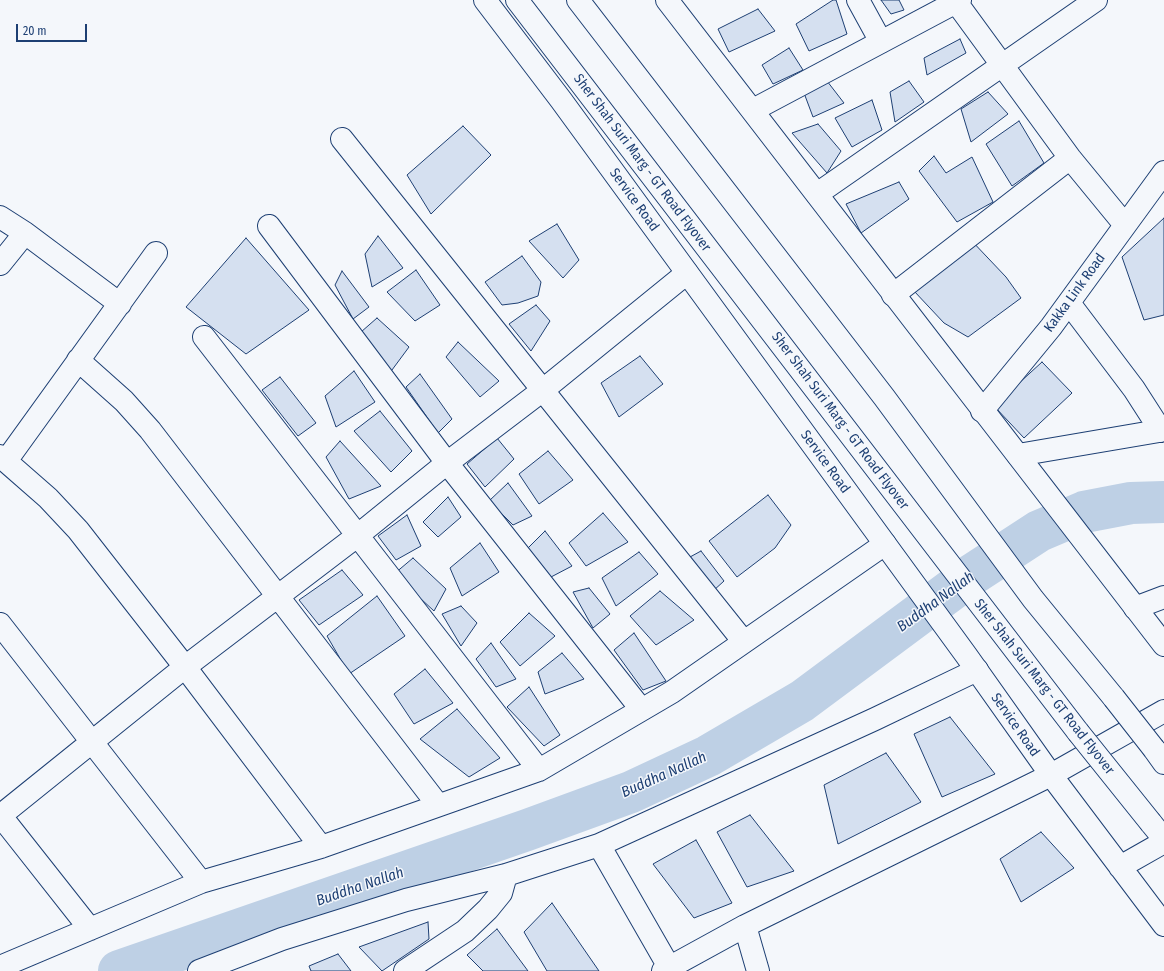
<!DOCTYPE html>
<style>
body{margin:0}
#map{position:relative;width:1164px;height:971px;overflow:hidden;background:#f4f7fb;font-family:"Fira Sans Condensed",sans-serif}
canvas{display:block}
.scale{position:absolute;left:16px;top:24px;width:71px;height:18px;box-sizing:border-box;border:2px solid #1d3f73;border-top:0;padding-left:5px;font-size:12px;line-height:14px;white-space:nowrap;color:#1d3f73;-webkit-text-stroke:3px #f4f7fb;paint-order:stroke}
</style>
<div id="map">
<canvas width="1164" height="971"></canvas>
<div class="scale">20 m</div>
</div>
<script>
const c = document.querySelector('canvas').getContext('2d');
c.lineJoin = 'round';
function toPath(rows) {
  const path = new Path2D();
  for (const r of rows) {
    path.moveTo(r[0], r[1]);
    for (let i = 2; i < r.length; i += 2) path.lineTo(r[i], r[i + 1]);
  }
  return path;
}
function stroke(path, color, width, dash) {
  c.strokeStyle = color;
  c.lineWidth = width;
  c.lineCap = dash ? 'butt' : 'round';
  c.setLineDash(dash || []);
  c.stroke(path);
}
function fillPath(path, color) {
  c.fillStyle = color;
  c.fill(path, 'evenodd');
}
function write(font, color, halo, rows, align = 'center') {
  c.font = font + ' "Fira Sans Condensed",sans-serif';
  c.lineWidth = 3;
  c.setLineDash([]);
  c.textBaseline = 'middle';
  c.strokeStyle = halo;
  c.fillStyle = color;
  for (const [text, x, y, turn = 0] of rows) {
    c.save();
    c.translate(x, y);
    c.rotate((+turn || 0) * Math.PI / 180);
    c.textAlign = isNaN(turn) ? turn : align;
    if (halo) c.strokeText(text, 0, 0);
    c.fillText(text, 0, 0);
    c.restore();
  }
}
stroke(toPath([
 [119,971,527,830,631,792,708,756,802,701,973,574,1039,531,1084,512,1131,503,1164,502]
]), '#bed0e5', 42);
const building = toPath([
 [833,0,836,0,847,34,809,51,796,24,833,0],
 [881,0,899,0,904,10,891,14,881,0],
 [758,9,775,31,729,52,718,29,758,9],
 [960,39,966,53,927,75,924,58,960,39],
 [789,48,803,70,773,84,762,65,789,48],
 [827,81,844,103,813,117,804,93,827,81],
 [909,81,924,102,895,122,890,92,909,81],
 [988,92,1008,114,971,142,961,109,988,92],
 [872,100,882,130,852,147,835,118,872,100],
 [1019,121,1044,163,1012,186,986,144,1019,121],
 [818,124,841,151,827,173,792,133,818,124],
 [463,126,491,155,431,214,407,175,463,126],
 [934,156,946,173,972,157,993,202,957,222,919,171,934,156],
 [899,182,909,199,861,233,846,204,899,182],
 [1164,218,1164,315,1144,320,1122,257,1164,218],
 [557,224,579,260,563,278,529,241,557,224],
 [378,236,403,268,372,287,365,254,378,236],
 [246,238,309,310,246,354,186,307,246,238],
 [969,238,1006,277,1021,298,968,337,944,323,914,291,969,238],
 [522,256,541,282,538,296,518,303,502,305,485,282,522,256],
 [416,270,440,305,415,321,387,292,416,270],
 [342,271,369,307,353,319,335,285,342,271],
 [536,305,550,321,531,351,509,324,536,305],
 [377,318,409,347,389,374,361,332,377,318],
 [458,342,499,381,480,397,446,357,458,342],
 [640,356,663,384,619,417,601,383,640,356],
 [1042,362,1072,393,1024,438,994,406,1042,362],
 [354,371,375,402,336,427,325,396,354,371],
 [420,374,452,419,438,433,406,387,420,374],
 [280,377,316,423,298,436,262,390,280,377],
 [380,411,412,451,391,472,354,431,380,411],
 [497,438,514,459,485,487,467,464,497,438],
 [340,441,381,486,349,499,326,457,340,441],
 [548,451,573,480,539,504,519,474,548,451],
 [508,483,532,516,513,525,489,501,508,483],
 [768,495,791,525,775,548,737,577,709,541,768,495],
 [448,497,461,517,438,537,423,522,448,497],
 [603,513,628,542,586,566,569,543,603,513],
 [407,515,421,546,396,560,378,536,407,515],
 [545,531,572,566,551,577,528,548,545,531],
 [480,543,499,572,462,596,450,568,480,543],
 [701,551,724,581,713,591,690,557,701,551],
 [639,552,658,574,616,606,602,578,639,552],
 [413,558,446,589,434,611,394,574,413,558],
 [342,570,363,595,319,625,299,600,342,570],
 [589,588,610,614,593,628,573,592,589,588],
 [660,591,694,620,656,645,630,616,660,591],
 [377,596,405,636,349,674,327,636,377,596],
 [461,606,477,623,461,646,442,614,461,606],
 [529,613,555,636,520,666,500,642,529,613],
 [634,633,666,681,643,690,614,650,634,633],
 [491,643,516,679,496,687,476,659,491,643],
 [562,653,584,679,545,694,538,672,562,653],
 [425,669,453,703,414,724,394,694,425,669],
 [529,687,560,735,544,746,507,707,529,687],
 [457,709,500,758,469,777,420,739,457,709],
 [950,717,995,774,942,797,914,734,950,717],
 [886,753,921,802,838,844,824,785,886,753],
 [750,815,794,871,747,887,717,832,750,815],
 [1041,832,1074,868,1021,902,1000,859,1041,832],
 [696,840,732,903,694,918,653,864,696,840],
 [552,903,599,971,547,971,524,932,552,903],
 [428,922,429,939,382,971,359,947,428,922],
 [497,929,528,971,483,971,467,955,497,929],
 [338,954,351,971,311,971,309,966,338,954]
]);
fillPath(building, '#d5e0f0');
stroke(building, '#1d3f73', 1);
const minor = toPath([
 [858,0,881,42],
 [956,2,1070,158,1125,225],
 [753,110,960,0],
 [342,139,744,642],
 [817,194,1096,0],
 [0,217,25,233,120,304],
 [269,226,447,463,641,709],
 [0,264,25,233],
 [893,295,1070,158],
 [1069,303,1134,389,1161,431],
 [204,337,539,770],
 [78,360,124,401,150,430,438,805],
 [982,411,1051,327,1164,172],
 [1018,455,1164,430],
 [0,456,48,498,78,530,185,667,321,847],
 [6,461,156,253],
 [1135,608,1164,597],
 [0,624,201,882],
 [0,815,90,929],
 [0,816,185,667,357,536,447,463,543,390,687,273],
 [599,845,669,967],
 [745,926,758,971],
 [0,967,201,882,321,847,539,770,672,692,885,544],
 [199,971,282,939,352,917,406,900,506,875,599,845,875,719,977,670],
 [405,971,465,931,488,909,501,893,506,875],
 [663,971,745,926,1051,775,1164,711]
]);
const major = toPath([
 [485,0,561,100,966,655,1051,775,1164,925],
 [667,0,1164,645],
 [1120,867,1164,842]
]);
const highway = toPath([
 [517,0,1078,732],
 [578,0,884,397,1033,599,1114,698],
 [1154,749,1164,763],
 [1151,823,1164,839]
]);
stroke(minor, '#1d3f73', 24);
stroke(major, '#1d3f73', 24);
stroke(highway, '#1d3f73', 24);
stroke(minor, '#f4f7fb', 22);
stroke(major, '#f4f7fb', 22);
stroke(highway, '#f4f7fb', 22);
const highwayBridge = toPath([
 [1114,698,1154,749],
 [1078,732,1151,823]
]);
stroke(highwayBridge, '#1d3f73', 24, []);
stroke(highwayBridge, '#f4f7fb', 22);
write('14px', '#1d3f73', '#f4f7fb', [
 ["Sher Shah Suri Marg - GT Road Flyover",642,163,53],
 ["Service Road",634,200,54],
 ["Kakka Link Road",1075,293,-54],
 ["Sher Shah Suri Marg - GT Road Flyover",840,421,53],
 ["Service Road",825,462,54],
 ["Sher Shah Suri Marg - GT Road Flyover",1044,687,52],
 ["Service Road",1015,725,55]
]);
write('italic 15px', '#1d3f73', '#f4f7fb', [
 ["Buddha Nallah",936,602,-36],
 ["Buddha Nallah",664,775,-24],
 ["Buddha Nallah",360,887,-19]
]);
</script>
